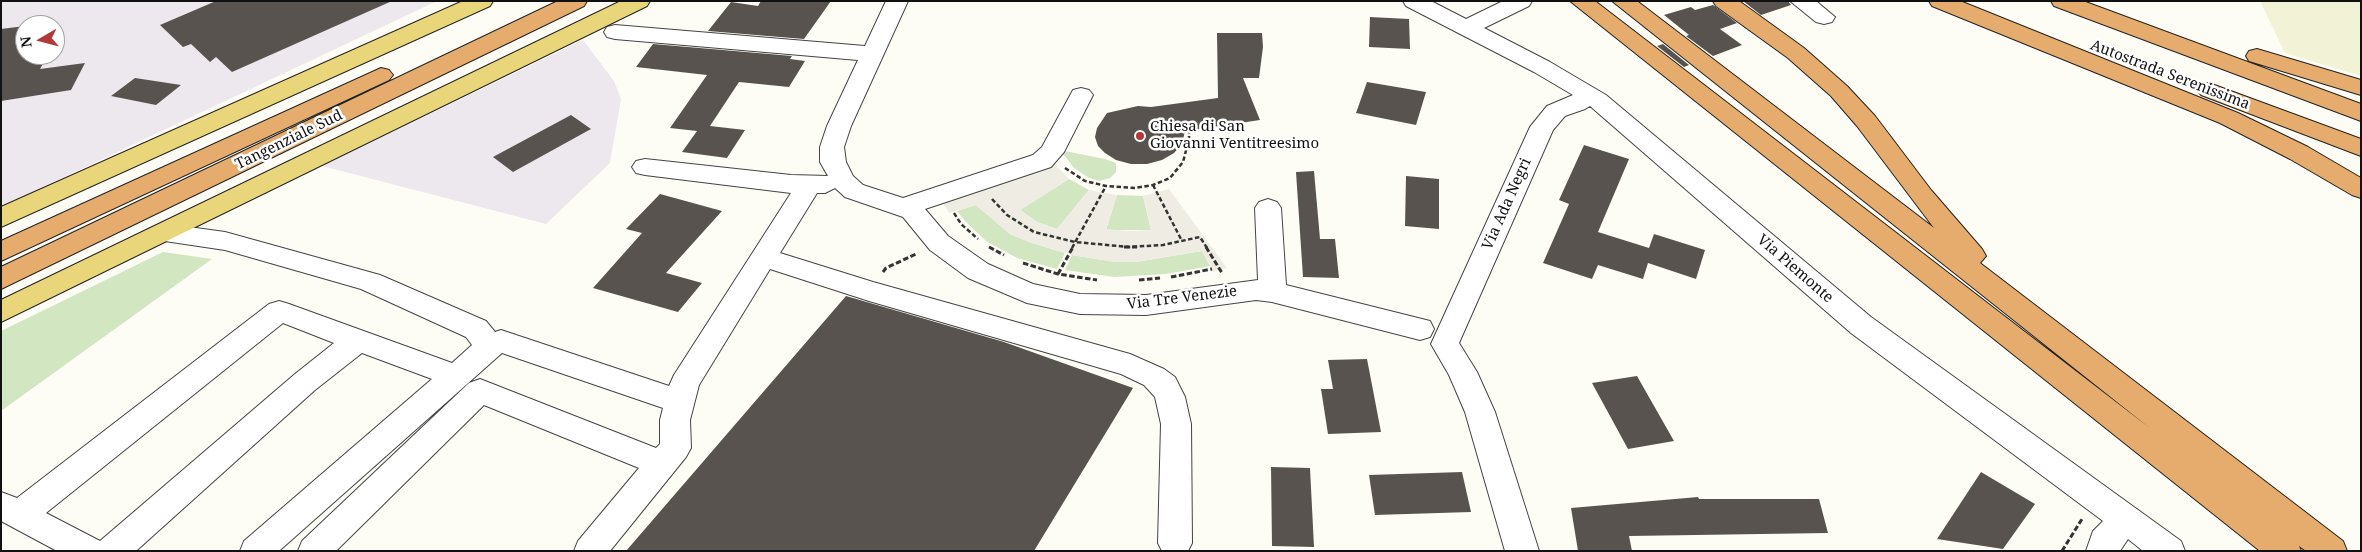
<!DOCTYPE html>
<style>
body{margin:0}
#map{position:relative;width:2362px;height:552px;overflow:hidden;background:#fefdf5;font-family:"Noto Serif",serif}
canvas{display:block}
.frame{position:absolute;inset:0;border:2px solid #111;pointer-events:none}
.north{position:absolute;left:15px;top:15px;width:50px;height:50px;box-sizing:border-box;background:#fff;border:1px solid #a0a0a0;border-radius:50%;rotate:262deg;font-size:14px;font-weight:700;line-height:20px;text-align:center;color:#111}
.north::after{content:'';display:block;margin:auto;width:18px;height:22px;background:#b23937;clip-path:polygon(50% 0,100% 100%,50% 72%,0 100%)}
</style>
<div id="map">
<canvas width="2362" height="552"></canvas>
<div class="frame"></div>
<div class="north">N</div>
</div>
<script>
const c = document.querySelector('canvas').getContext('2d');
c.lineJoin = 'round';
function fillPath(path, color) {
  c.fillStyle = color;
  c.fill(path, 'evenodd');
}
function toPath(rows) {
  const path = new Path2D();
  for (const r of rows) {
    path.moveTo(r[0], r[1]);
    for (let i = 2; i < r.length; i += 2) path.lineTo(r[i], r[i + 1]);
  }
  return path;
}
function stroke(path, color, width, dash) {
  c.strokeStyle = color;
  c.lineWidth = width;
  c.lineCap = dash ? 'butt' : 'round';
  c.setLineDash(dash || []);
  c.stroke(path);
}
function write(font, color, halo, rows, align = 'center') {
  c.font = font + ' "Noto Serif",serif';
  c.lineWidth = 5;
  c.setLineDash([]);
  c.textBaseline = 'middle';
  c.strokeStyle = halo;
  c.fillStyle = color;
  for (const [text, x, y, turn = 0] of rows) {
    c.save();
    c.translate(x, y);
    c.rotate((+turn || 0) * Math.PI / 180);
    c.textAlign = isNaN(turn) ? turn : align;
    if (halo) c.strokeText(text, 0, 0);
    c.fillText(text, 0, 0);
    c.restore();
  }
}
fillPath(toPath([
 [1,1,437,1,1,207],
 [25,25,55,25,55,55,25,55],
 [583,40,614,81,621,99,610,163,546,224,322,166]
]), '#ede7ee');
fillPath(toPath([
 [2260,1,2361,1,2361,76,2285,53]
]), '#f2f2d7');
fillPath(toPath([
 [1060,150,1105,159,1116,163,1116,172,1110,178,1099,181,1089,178,1074,168],
 [1069,179,1089,190,1057,229,1037,222,1020,210],
 [1117,195,1143,196,1151,230,1106,230],
 [976,205,1010,234,1029,242,1065,253,1057,269,1017,258,986,241,965,221,957,211],
 [1202,251,1210,266,1166,274,1114,277,1065,270,1072,255,1115,262,1136,262],
 [163,252,212,259,1,411,1,331]
]), '#d2e6c1');
fillPath(toPath([
 [1054,163,1069,179,1020,210,1037,222,1057,229,1089,190,1117,195,1106,229,1130,231,1151,230,1143,196,1169,189,1227,268,1213,272,1202,251,1136,262,1115,262,1072,255,1029,242,1010,234,976,205,949,213,942,201]
]), '#efede3');
fillPath(toPath([
 [216,1,392,1,232,72,216,57,210,62,191,44,183,47,160,25],
 [761,1,831,1,804,39,708,31,731,2,758,6],
 [1743,1,1788,1,1791,5,1761,15],
 [1713,5,1737,23,1720,29,1742,45,1713,56,1686,36,1689,35,1664,15,1691,7,1695,10],
 [1370,17,1409,19,1410,49,1369,47],
 [25,26,25,55,48,55,40,69,85,63,71,90,1,101,1,29],
 [1217,33,1262,33,1263,47,1259,78,1243,78,1260,120,1185,131,1182,144,1174,153,1162,160,1147,164,1131,164,1116,160,1105,153,1098,146,1095,137,1097,128,1107,113,1138,106,1151,107,1218,98],
 [653,44,792,56,790,59,805,61,789,87,739,82,710,126,745,130,727,158,682,152,697,131,670,128,707,75,636,67],
 [1663,44,1689,65,1684,67,1657,46],
 [135,78,181,85,156,105,111,96],
 [1367,82,1426,92,1416,125,1356,113],
 [571,115,591,129,513,172,493,157],
 [1584,145,1629,159,1598,232,1649,248,1654,234,1705,250,1696,279,1648,263,1643,279,1598,265,1592,279,1543,263,1569,204,1559,200],
 [1314,171,1320,239,1335,239,1339,278,1303,277,1296,172],
 [1406,176,1439,179,1439,229,1405,226],
 [660,194,722,211,666,273,702,283,678,312,593,288,642,233,626,229],
 [846,296,1004,342,1133,388,1034,551,626,551],
 [1367,359,1381,432,1328,434,1321,389,1333,389,1328,360],
 [1637,376,1674,441,1628,449,1592,383],
 [1271,467,1310,468,1314,547,1272,546],
 [1462,472,1471,512,1375,515,1369,475],
 [1981,472,2035,504,2003,549,1937,539],
 [1698,497,1699,499,1819,499,1828,533,1629,536,1632,551,1578,551,1571,508]
]), '#58534e');
const minor = toPath([
 [886,1,908,1,851,126,844,147,846,162,853,176,863,185,903,198,1033,155,1042,147,1073,90,1081,88,1089,90,1093,95,1064,152,1051,167,925,209,948,236,988,264,1033,284,1080,294,1146,295,1258,280,1255,208,1259,202,1268,199,1277,202,1281,208,1286,285,1430,321,1434,329,1430,337,1420,340,1272,302,1256,300,1146,315,1080,314,1027,303,968,278,930,250,903,217,845,197,835,188,825,193,817,193,780,253,873,282,1130,354,1164,369,1175,377,1185,397,1191,424,1192,543,1188,551,1162,551,1158,543,1161,424,1155,397,1144,385,1121,374,869,301,770,269,699,385,690,420,691,448,686,457,610,551,574,551,578,541,639,468,484,405,336,551,298,551,302,541,469,383,480,379,656,448,660,444,660,420,663,408,502,353,279,551,240,551,244,541,432,379,362,353,315,390,136,551,57,551,1,521,1,492,17,498,269,304,279,301,289,304,452,363,472,345,466,337,361,289,225,250,158,240,154,233,158,226,167,224,225,232,380,275,486,321,495,332,501,330,669,386,674,375,791,193,645,175,636,173,632,167,636,161,645,159,791,175,828,176,820,162,820,147,827,126,858,60,615,39,607,37,604,32,607,27,615,25,865,46,886,1],
 [283,323,334,343,295,374,100,541,46,513,283,323],
 [1403,1,1431,1,1466,19,1503,1,1532,1,1529,6,1484,28,1550,62,1606,95,1871,317,2181,541,2185,551,2143,551,2128,539,2120,551,2086,551,2093,531,2103,521,1851,333,1590,106,1585,109,1565,116,1553,130,1459,343,1477,372,1495,412,1539,551,1505,551,1465,412,1449,375,1431,344,1530,127,1547,106,1573,95,1534,72,1406,6,1403,1],
 [1790,1,1816,1,1835,17,1832,22,1824,24,1816,22,1790,1]
]);
const major = toPath([
 [463,1,493,1,490,6,1,227,1,207,463,1],
 [621,1,650,1,647,6,1,322,1,300,621,1]
]);
const highway = toPath([
 [558,1,587,1,584,6,1,289,1,267,558,1],
 [1570,1,1595,1,2151,429,1612,1,1637,1,1934,228,1857,126,1831,96,1788,58,1716,6,1713,1,1739,1,1804,48,1847,86,1875,116,1931,190,1982,249,1986,256,1980,263,2343,541,2347,551,2306,551,2299,546,2301,551,2260,551,1570,1],
 [1929,1,1960,1,2238,113,2308,147,2361,178,2361,198,2352,195,2290,159,2220,123,1932,6,1929,1],
 [2051,1,2083,1,2361,104,2361,121,2054,6,2051,1],
 [2257,49,2361,80,2361,95,2249,61,2246,56,2249,51,2257,49],
 [381,68,389,70,393,75,389,80,1,261,1,241,381,68],
 [2209,83,2361,139,2361,156,2201,95,2197,90,2201,85,2209,83]
]);
stroke(minor, '#444', 2);
stroke(major, '#222', 2);
stroke(highway, '#222', 2);
stroke(toPath([
 [1065,168,1085,181,1106,186,1135,188,1153,185,1170,178,1183,162,1189,139,1189,130],
 [1153,185,1182,241],
 [992,199,1007,215,1034,232,1075,242,1129,247,1163,245,1200,237,1207,248],
 [954,213,961,224,978,239],
 [1072,248,1106,186]
]), '#333', 2.5, [4.5, 2.5]);
stroke(toPath([
 [989,247,1004,255],
 [1124,247,1137,247],
 [1206,247,1222,273],
 [1023,263,1058,274,1097,280],
 [883,272,886,268,916,254],
 [1058,274,1073,247],
 [1171,277,1212,269],
 [1139,280,1160,278],
 [2062,551,2082,519]
]), '#333', 3, [5.5, 2.5]);
fillPath(minor, '#fff');
fillPath(major, '#ead67a');
fillPath(highway, '#e5ac6d');
for (const [x, y, r, color] of [
 [1140,136,5,"#b23937"]
]) {
  const dot = new Path2D();
  dot.arc(x, y, r, 0, 2 * Math.PI);
  c.fillStyle = color;
  c.fill(dot);
  stroke(dot, '#fff', 2);
}
write('15px', '#111', '#fff', [
 ["Autostrada Serenissima",2170,75,21],
 ["Tangenziale Sud",289,140,-26],
 ["Via Ada Negri",1507,204,-66],
 ["Via Piemonte",1795,269,41],
 ["Via Tre Venezie",1182,298,-7]
]);
write('15px', '#111', '#fff', [
 ["Chiesa di San",1150,127],
 ["Giovanni Ventitreesimo",1150,144]
], 'left');
</script>
